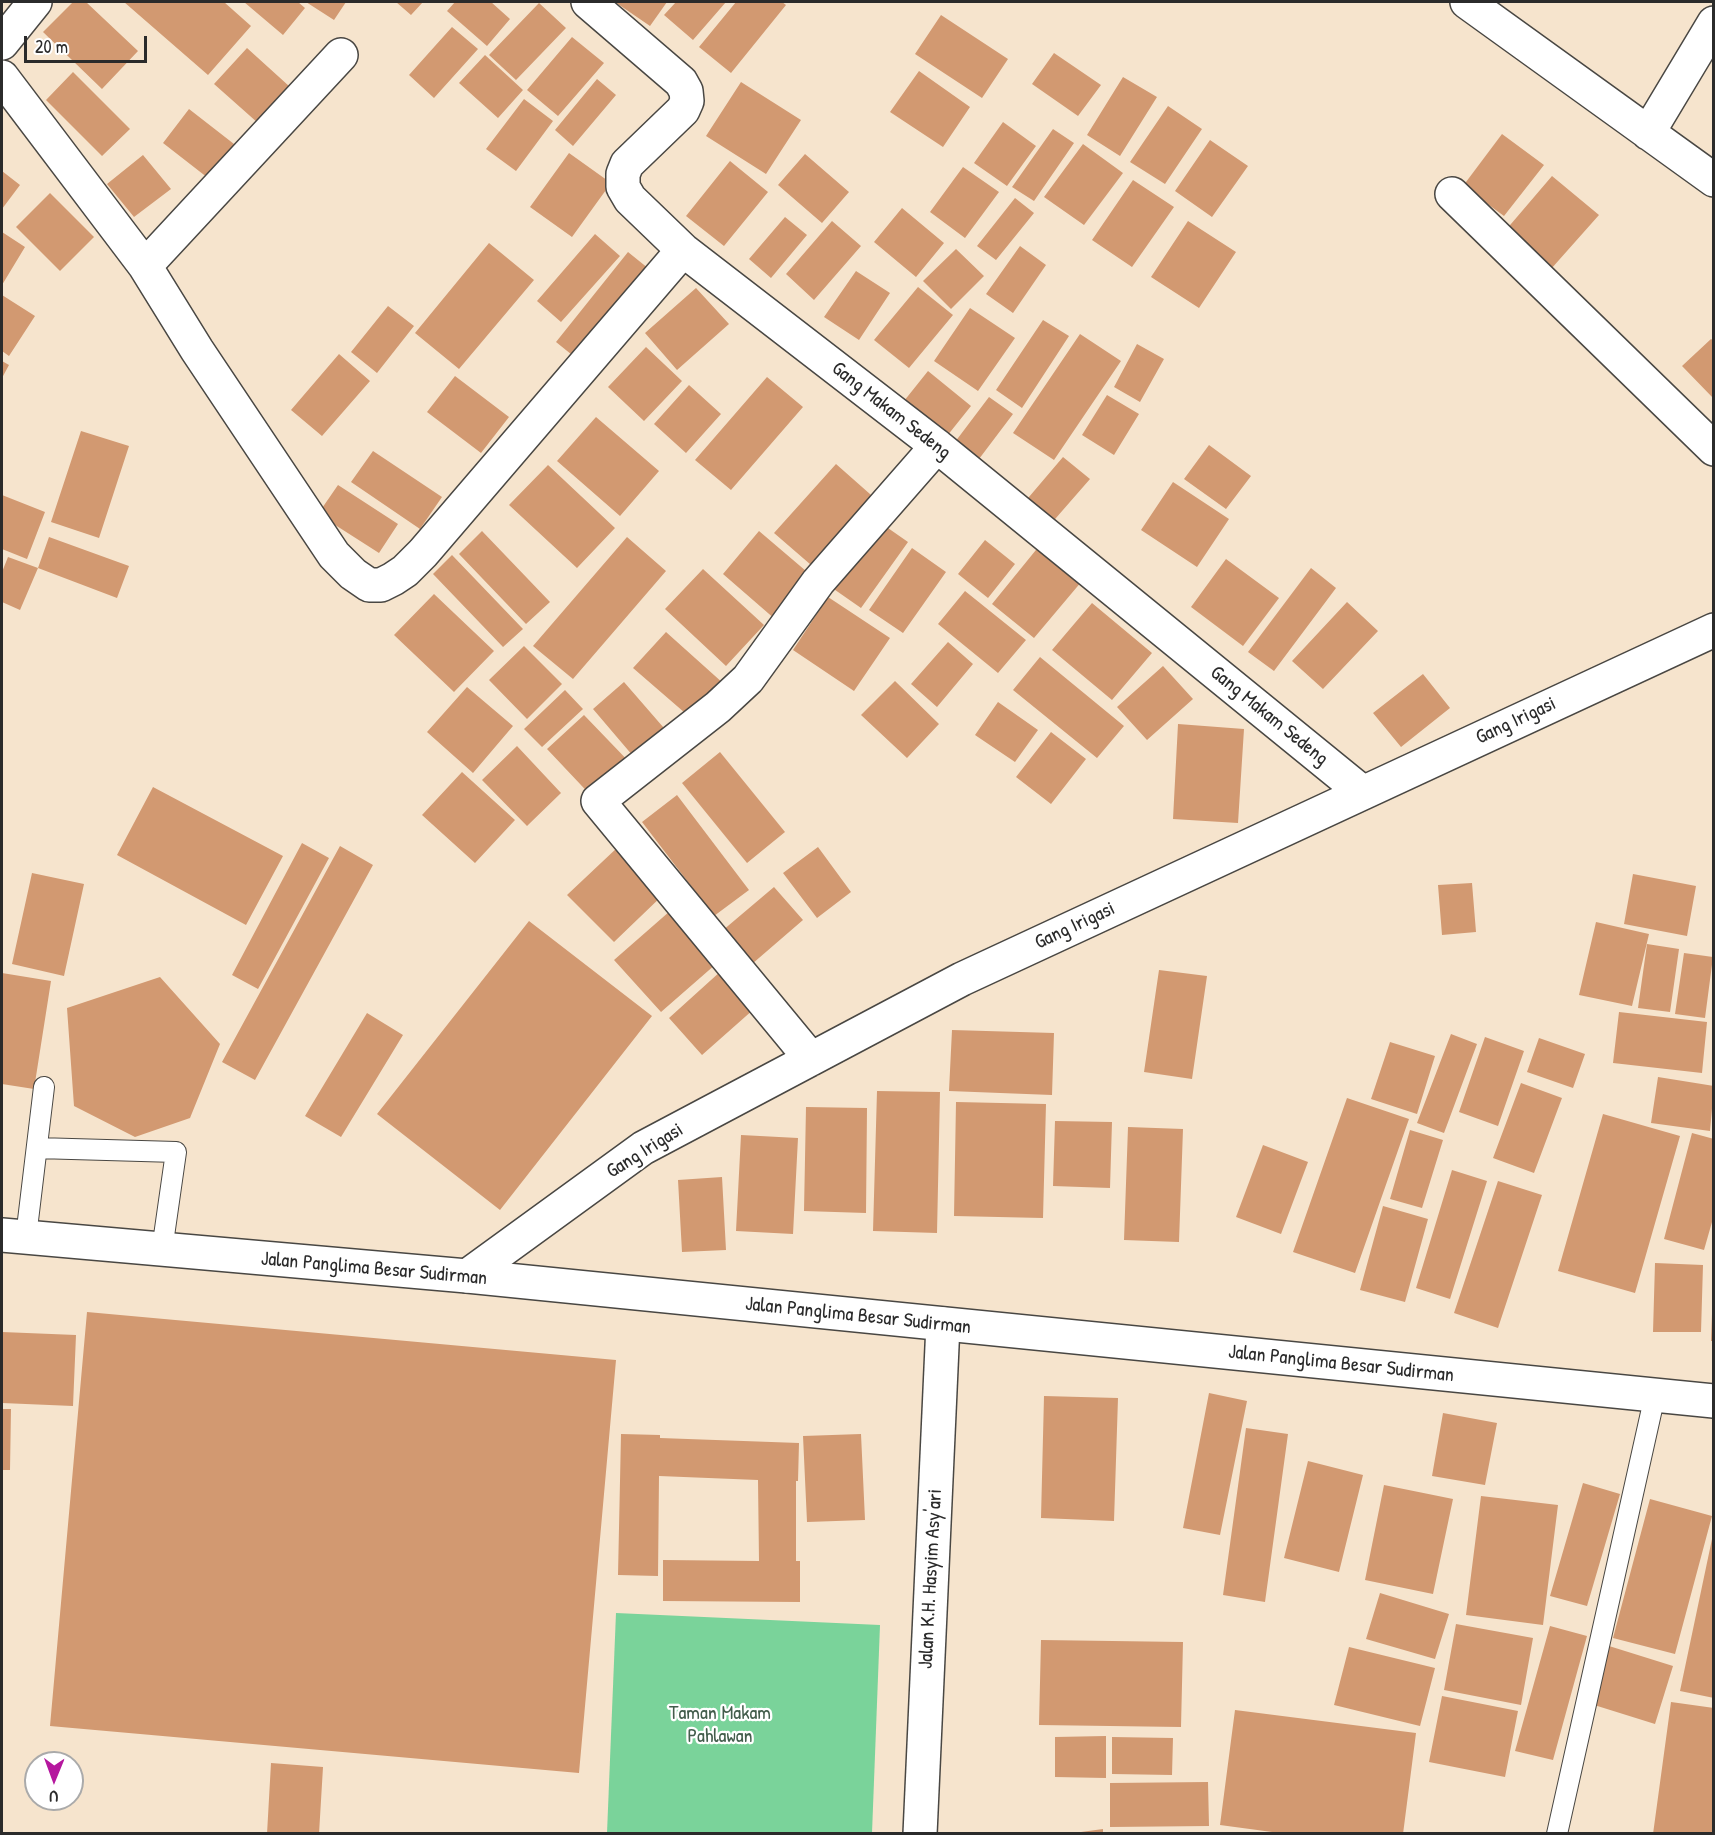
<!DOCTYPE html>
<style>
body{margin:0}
#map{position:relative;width:1715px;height:1835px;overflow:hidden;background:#f6e4cd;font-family:"Patrick Hand",sans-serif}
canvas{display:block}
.frame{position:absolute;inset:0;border:3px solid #2b2b2b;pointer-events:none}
.north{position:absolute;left:24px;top:1751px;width:60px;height:60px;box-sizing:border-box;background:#fff;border:2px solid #aaa;border-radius:50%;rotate:181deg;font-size:16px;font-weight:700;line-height:24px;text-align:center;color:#2b2b2b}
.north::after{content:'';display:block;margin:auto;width:21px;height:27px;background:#b5179e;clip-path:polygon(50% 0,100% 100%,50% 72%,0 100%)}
.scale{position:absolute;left:24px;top:36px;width:123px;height:27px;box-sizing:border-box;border:3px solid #2b2b2b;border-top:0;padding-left:8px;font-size:18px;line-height:21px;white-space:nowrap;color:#2b2b2b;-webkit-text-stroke:4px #fff;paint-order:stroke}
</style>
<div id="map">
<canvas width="1715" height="1835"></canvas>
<div class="frame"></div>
<div class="north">U</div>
<div class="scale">20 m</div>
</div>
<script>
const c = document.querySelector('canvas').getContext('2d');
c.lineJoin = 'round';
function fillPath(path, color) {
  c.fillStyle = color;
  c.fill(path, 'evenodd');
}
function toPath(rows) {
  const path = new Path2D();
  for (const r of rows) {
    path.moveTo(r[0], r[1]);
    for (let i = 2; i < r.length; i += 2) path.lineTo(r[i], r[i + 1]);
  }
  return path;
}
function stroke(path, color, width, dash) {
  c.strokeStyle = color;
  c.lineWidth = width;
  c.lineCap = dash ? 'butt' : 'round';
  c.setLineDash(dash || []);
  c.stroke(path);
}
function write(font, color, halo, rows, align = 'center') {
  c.font = font + ' "Patrick Hand",sans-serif';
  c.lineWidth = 4.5;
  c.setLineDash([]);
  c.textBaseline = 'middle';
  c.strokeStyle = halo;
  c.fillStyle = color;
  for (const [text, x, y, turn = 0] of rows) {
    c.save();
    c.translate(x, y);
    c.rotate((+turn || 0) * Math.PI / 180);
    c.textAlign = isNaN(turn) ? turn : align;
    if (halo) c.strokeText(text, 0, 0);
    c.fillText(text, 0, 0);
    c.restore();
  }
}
fillPath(toPath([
 [616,1613,880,1625,872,1833,607,1833]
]), '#7ad39a');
fillPath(toPath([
 [73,2,86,2,138,51,102,89,43,32],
 [124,2,224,2,251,26,208,75],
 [244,2,298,2,305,8,283,35],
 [306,2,346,2,334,20],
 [396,2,423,2,411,15],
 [455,2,491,2,510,19,487,46,447,11],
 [615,2,667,2,650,26],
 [676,2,726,2,693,40,664,15],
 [736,2,782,2,786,5,731,73,699,47],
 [539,3,566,28,516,80,489,55],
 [941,15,1008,59,982,98,915,54],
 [452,27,478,49,434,98,409,75],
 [572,37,604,63,558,116,527,90],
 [247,48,300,96,267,131,214,84],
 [1054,53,1101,85,1078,116,1032,84],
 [485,55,523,90,498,118,459,83],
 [919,71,970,107,943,147,890,112],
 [73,72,130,129,102,156,46,100],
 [1123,77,1157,97,1120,156,1087,135],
 [597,79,616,95,573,146,555,130],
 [741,82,801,120,766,174,706,136],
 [524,99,553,121,516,171,486,149],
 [1168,106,1202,129,1165,184,1130,162],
 [189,109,243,151,217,185,163,143],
 [1003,122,1036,146,1007,186,974,163],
 [1053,129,1074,143,1034,201,1012,187],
 [1502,134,1544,165,1504,216,1463,186],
 [1210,140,1248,166,1212,217,1175,191],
 [1083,144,1123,173,1084,225,1044,197],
 [569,153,611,183,572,237,530,207],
 [805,154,849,192,822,223,778,185],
 [143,155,171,189,134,217,107,184],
 [730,161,768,192,724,246,686,216],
 [963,167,999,192,965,238,930,212],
 [2,171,20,185,2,209],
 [1552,176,1599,215,1551,269,1505,231],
 [1133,180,1174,207,1132,267,1092,240],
 [50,193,94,237,60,271,16,227],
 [1015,198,1034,213,996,260,977,246],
 [902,208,944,243,916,277,874,242],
 [785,217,807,235,771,278,749,259],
 [832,221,861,246,814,300,786,274],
 [1188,221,1236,252,1199,308,1151,277],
 [2,232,25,247,2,285],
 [595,234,620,256,561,322,537,301],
 [489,243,534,280,459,369,415,333],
 [1020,246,1046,265,1013,313,986,294],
 [956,249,984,276,951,309,923,281],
 [628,252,654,273,582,363,556,342],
 [856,271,890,293,859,340,824,317],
 [918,287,953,315,909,368,874,340],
 [696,288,729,324,677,370,645,333],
 [2,295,35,316,9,356,2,351],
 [388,306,414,326,377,373,351,352],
 [970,308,1015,338,978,391,934,361],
 [1043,320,1069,336,1022,408,996,390],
 [1080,334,1121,361,1054,460,1013,433],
 [1711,339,1714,341,1714,399,1682,366],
 [1137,344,1164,359,1140,402,1114,387],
 [646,347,682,381,644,421,608,387],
 [339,354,370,381,322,436,291,410],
 [2,361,9,365,2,378],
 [928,371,971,406,947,436,904,401],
 [455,376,509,417,481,453,427,412],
 [767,377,803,407,731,490,695,460],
 [689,385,721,414,686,453,654,424],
 [1107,395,1139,414,1114,455,1082,435],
 [989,397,1013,414,979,459,955,442],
 [596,417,659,471,620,516,557,461],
 [81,431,129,446,99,538,51,522],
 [1209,445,1251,476,1226,509,1184,479],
 [373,451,442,497,420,529,351,482],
 [1063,457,1090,479,1049,526,1023,504],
 [836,464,879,502,818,571,774,533],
 [548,465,615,528,577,568,509,505],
 [1173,482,1229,519,1197,567,1141,530],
 [338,485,398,524,379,553,318,514],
 [2,495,45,512,27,559,2,549],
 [875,519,908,542,861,608,828,585],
 [482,531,550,602,526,624,459,554],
 [759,531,813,577,776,620,723,574],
 [49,537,129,566,117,598,38,568],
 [627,537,666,571,573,679,533,646],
 [985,540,1015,564,988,598,958,574],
 [1040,545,1082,581,1034,638,992,604],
 [912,548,946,572,903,633,869,610],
 [452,555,523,629,503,647,433,574],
 [8,557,38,568,20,610,2,602,2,572],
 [1226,559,1279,598,1243,646,1191,607],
 [1311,568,1336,588,1274,671,1248,652],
 [703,569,764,625,726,666,665,609],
 [965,591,1026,640,998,673,938,624],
 [434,594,494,651,454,692,394,635],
 [828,597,890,638,854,691,793,650],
 [1347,602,1378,631,1323,689,1292,661],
 [1092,603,1152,653,1112,700,1052,650],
 [666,632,724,684,692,719,633,668],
 [948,642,973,664,937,707,911,684],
 [524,646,562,684,527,719,489,680],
 [1040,657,1124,726,1097,758,1013,690],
 [1163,666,1193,699,1147,740,1117,707],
 [1423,674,1450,708,1401,747,1373,713],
 [895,681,939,724,907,758,861,715],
 [624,682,670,735,639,763,593,709],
 [467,687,513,726,473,773,427,732],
 [565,690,583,709,542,747,524,729],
 [998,702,1038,730,1015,762,975,735],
 [584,715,634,767,597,802,547,749],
 [1178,724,1244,729,1238,823,1173,819],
 [1051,732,1086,759,1051,804,1016,777],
 [517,746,561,793,527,826,482,780],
 [720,752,785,832,747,863,682,783],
 [462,772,515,820,475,863,422,815],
 [153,787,283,856,246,925,117,855],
 [677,795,749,890,714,916,642,822],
 [302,843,329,858,258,989,232,975],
 [340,846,373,865,255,1080,222,1062],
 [619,846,665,893,614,942,567,895],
 [818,847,851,892,817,918,783,873],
 [32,873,84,884,64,976,12,964],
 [1633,874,1696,886,1687,936,1624,924],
 [1472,883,1476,932,1442,935,1438,885],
 [774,887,803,920,752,964,722,931],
 [670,911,716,964,661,1012,614,960],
 [529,921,652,1016,500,1210,377,1114],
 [1596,922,1649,934,1632,1006,1579,995],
 [1647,944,1679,949,1670,1012,1638,1008],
 [1684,953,1713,957,1705,1018,1675,1014],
 [1159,970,1207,976,1192,1079,1144,1072],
 [721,971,754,1009,702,1055,669,1018],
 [2,973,51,981,34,1089,2,1084],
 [160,977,220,1044,190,1118,135,1137,74,1106,67,1008],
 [1619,1012,1707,1022,1702,1073,1613,1063],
 [367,1013,403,1035,341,1137,305,1116],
 [952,1030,1054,1033,1052,1095,949,1091],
 [1451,1034,1477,1044,1444,1133,1417,1123],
 [1485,1037,1524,1051,1498,1126,1459,1112],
 [1539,1038,1585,1054,1573,1088,1527,1072],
 [1390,1042,1435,1056,1417,1114,1371,1099],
 [1658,1077,1714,1086,1710,1131,1651,1123],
 [1521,1083,1562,1098,1534,1173,1493,1158],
 [877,1091,940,1092,937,1233,873,1231],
 [1347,1098,1409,1119,1355,1273,1293,1252],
 [956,1102,1046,1104,1043,1218,954,1216],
 [806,1107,867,1108,866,1213,804,1211],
 [1603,1114,1680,1136,1635,1293,1558,1271],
 [1055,1121,1112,1122,1110,1188,1053,1186],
 [1128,1127,1183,1129,1179,1242,1124,1240],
 [1410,1130,1443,1140,1422,1208,1390,1199],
 [1692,1133,1714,1139,1714,1215,1704,1250,1664,1239],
 [741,1135,798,1138,793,1234,736,1231],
 [1263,1145,1308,1162,1281,1234,1236,1217],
 [1452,1170,1487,1181,1450,1299,1416,1288],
 [722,1177,726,1250,682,1252,678,1180],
 [1498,1181,1542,1195,1498,1328,1454,1313],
 [1383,1206,1428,1219,1405,1302,1360,1290],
 [1655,1263,1703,1265,1701,1332,1653,1332],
 [87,1312,616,1360,579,1773,50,1726],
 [1712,1314,1714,1314,1714,1341,1711,1341],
 [2,1332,76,1335,73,1406,2,1403],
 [1209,1393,1247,1401,1220,1535,1183,1528],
 [1044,1396,1118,1398,1114,1521,1041,1518],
 [2,1409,11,1409,10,1470,2,1470],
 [1443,1413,1497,1423,1485,1485,1432,1476],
 [1246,1428,1288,1434,1265,1602,1223,1595],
 [621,1434,660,1435,660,1438,799,1443,798,1481,796,1481,796,1561,800,1561,800,1602,663,1601,663,1560,759,1561,758,1480,659,1476,658,1576,618,1575],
 [861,1434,865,1520,807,1522,803,1436],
 [1308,1461,1363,1475,1339,1572,1284,1558],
 [1583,1483,1620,1494,1587,1606,1550,1596],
 [1384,1485,1453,1499,1433,1594,1365,1580],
 [1481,1496,1558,1505,1543,1625,1466,1615],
 [1650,1499,1712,1516,1675,1654,1613,1638],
 [1712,1539,1714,1539,1714,1698,1680,1691],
 [1380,1593,1449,1614,1435,1659,1366,1639],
 [1456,1624,1533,1638,1521,1705,1444,1690],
 [1550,1626,1587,1636,1553,1760,1515,1751],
 [1041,1640,1183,1642,1181,1727,1039,1725],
 [1609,1646,1673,1666,1655,1724,1591,1704],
 [1349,1647,1435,1668,1420,1726,1334,1705],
 [1442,1696,1518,1711,1505,1777,1429,1762],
 [1671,1702,1714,1708,1714,1834,1653,1834],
 [1235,1710,1416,1733,1403,1834,1287,1834,1220,1825],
 [1106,1736,1106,1778,1055,1777,1055,1737],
 [1112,1737,1173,1738,1172,1775,1112,1774],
 [271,1763,323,1767,319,1834,267,1834],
 [1208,1782,1209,1826,1110,1827,1110,1783],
 [1103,1829,1103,1834,1081,1834,1081,1832]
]), '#d29971');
const lane = toPath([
 [37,1148,176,1152,162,1250],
 [26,1237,44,1087],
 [1557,1834,1655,1395]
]);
const street = toPath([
 [588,2,681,82,686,91,687,101,683,110,627,164,623,174,623,187,630,199,683,250,937,446,1362,792],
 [1467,2,1714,180],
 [2,43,35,2],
 [2,77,145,266,197,350,334,555,353,574,369,585,381,585,393,579,405,571,423,553,683,250],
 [1648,133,1714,23],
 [1452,194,1714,449],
 [145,266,341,55],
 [811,1059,598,801,718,707,748,679,818,582,937,446],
 [467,1276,643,1148,962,979,1714,630]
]);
const secondary = toPath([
 [920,1834,943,1324]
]);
const primary = toPath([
 [2,1235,467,1276,1714,1401]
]);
stroke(lane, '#494743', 22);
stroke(street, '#494743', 36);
stroke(secondary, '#494743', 36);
stroke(primary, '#494743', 36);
stroke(lane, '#fff', 20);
stroke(street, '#fff', 33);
stroke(secondary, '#fff', 33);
stroke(primary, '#fff', 33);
write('20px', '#2b2b2b', '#fff', [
 ["Gang Makam Sedeng",891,411,38],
 ["Gang Makam Sedeng",1269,716,39],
 ["Gang Irigasi",1516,721,-25],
 ["Gang Irigasi",1075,926,-25],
 ["Gang Irigasi",645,1151,-32],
 ["Jalan Panglima Besar Sudirman",374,1269,5],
 ["Jalan Panglima Besar Sudirman",858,1316,6],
 ["Jalan Panglima Besar Sudirman",1341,1364,6],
 ["Jalan K.H. Hasyim Asy'ari",931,1579,-87]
]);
write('20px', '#435d4c', '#fff', [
 ["Taman Makam",720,1714],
 ["Pahlawan",720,1737]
]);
</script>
